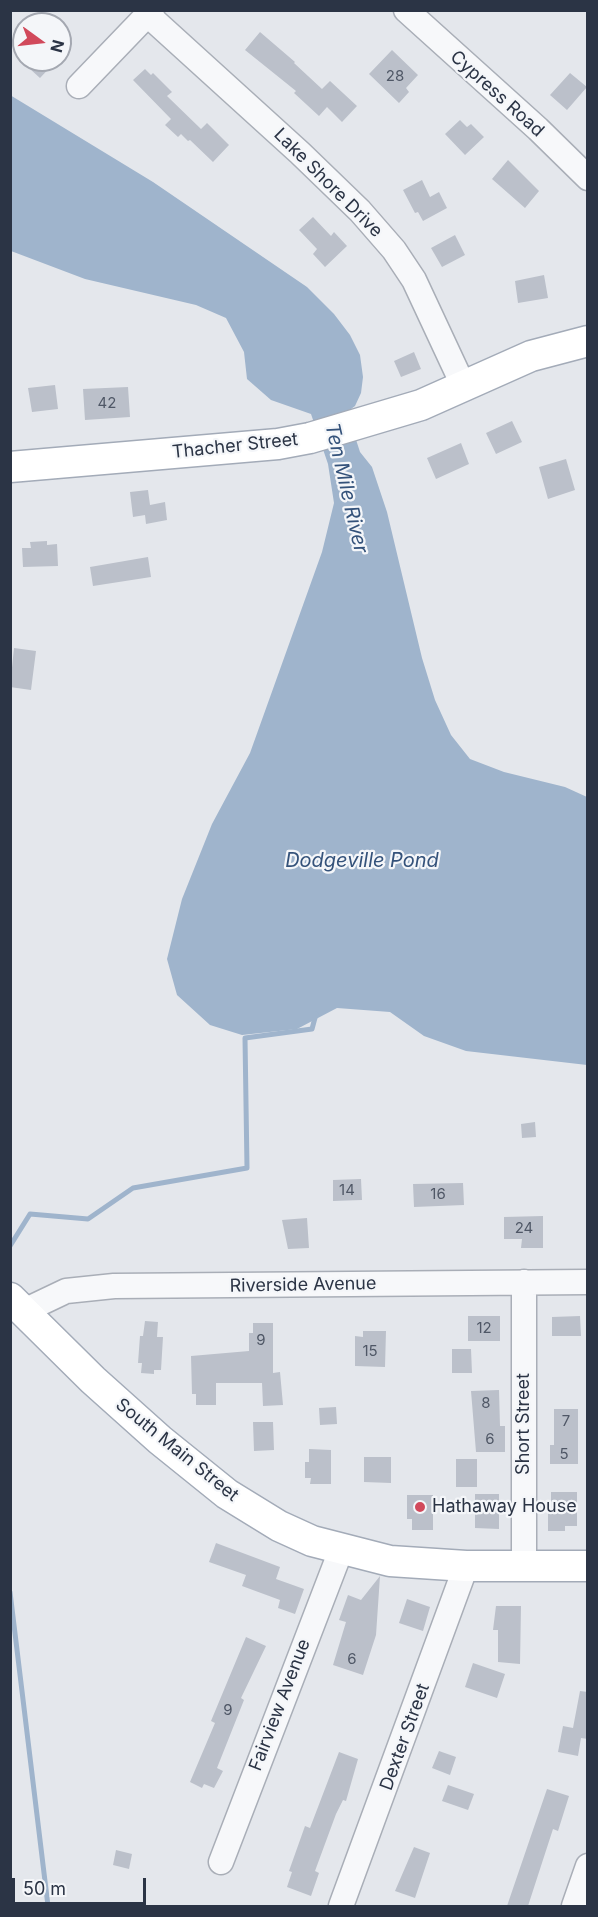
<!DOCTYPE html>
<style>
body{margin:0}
#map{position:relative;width:598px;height:1917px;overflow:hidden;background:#e4e7ec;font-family:Inter,sans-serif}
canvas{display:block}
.frame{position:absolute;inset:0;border:12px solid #2b3445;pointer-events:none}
.north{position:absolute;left:12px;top:12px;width:60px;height:60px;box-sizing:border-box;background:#f4f6f9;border:2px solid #a4a8b1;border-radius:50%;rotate:105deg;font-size:16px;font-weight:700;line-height:24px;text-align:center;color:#2b3445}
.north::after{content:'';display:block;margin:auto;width:21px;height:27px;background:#d1495b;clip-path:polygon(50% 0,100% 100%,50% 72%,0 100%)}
.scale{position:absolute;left:12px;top:1878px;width:134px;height:27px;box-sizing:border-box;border:3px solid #2b3445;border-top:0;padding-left:8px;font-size:18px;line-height:21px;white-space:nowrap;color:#2b3445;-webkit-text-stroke:4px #f4f6f9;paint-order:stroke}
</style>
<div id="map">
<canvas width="598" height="1917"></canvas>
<div class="frame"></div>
<div class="north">N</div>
<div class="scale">50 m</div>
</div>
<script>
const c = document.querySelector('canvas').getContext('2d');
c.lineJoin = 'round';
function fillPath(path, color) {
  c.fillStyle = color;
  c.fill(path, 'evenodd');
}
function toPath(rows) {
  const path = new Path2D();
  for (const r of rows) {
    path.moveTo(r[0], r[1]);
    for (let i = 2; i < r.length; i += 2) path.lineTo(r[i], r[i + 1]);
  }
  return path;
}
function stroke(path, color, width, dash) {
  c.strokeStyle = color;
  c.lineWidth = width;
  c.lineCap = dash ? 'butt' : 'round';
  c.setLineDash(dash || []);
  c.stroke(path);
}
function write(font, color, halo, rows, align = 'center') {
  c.font = font + ' Inter,sans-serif';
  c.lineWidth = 4.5;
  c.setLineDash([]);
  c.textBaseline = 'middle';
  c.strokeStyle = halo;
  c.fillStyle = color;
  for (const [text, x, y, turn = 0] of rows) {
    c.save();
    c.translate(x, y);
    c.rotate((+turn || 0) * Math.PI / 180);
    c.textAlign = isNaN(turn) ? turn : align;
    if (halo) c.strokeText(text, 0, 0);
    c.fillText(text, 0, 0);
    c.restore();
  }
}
fillPath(toPath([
 [10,95,153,182,307,287,334,314,350,335,360,355,363,377,361,393,355,406,347,412,360,452,372,467,387,512,422,658,435,700,451,735,470,759,504,772,565,787,587,797,587,1065,466,1051,424,1036,390,1012,337,1008,297,1029,242,1035,210,1025,177,995,167,959,182,899,212,824,250,753,322,552,334,503,328,464,311,414,271,400,247,379,244,352,226,318,196,305,85,279,11,251]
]), '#9fb4cc');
stroke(toPath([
 [10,1246,30,1214,88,1219,133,1188,247,1168,245,1038,312,1029,316,1014],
 [10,1592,48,1906]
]), '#9fb4cc', 5);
fillPath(toPath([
 [260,32,295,62,294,63,322,89,330,81,357,106,342,122,327,107,319,116,294,93,296,91,245,50],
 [392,50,418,75,406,88,409,92,399,103,369,74],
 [20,60,57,60,40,78],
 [145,69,151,75,153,73,172,92,167,96,201,129,207,123,229,145,213,162,190,140,188,141,181,134,178,137,165,125,171,119,133,80],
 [570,73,587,87,567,110,550,95],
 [460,120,467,127,471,124,484,137,465,155,445,134],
 [508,160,539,191,525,208,492,179],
 [422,180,430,197,439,192,447,208,423,221,418,212,415,213,403,190],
 [313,217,331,236,334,232,347,246,325,267,313,254,317,249,299,230],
 [455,235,465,255,442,267,431,248],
 [544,275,548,298,518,303,515,281],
 [414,352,421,369,401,377,394,361],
 [55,385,58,409,32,412,28,388],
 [128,387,130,417,85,420,83,389],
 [512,421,522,442,496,454,486,433],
 [461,443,469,464,436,479,427,458],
 [566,459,575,490,548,499,539,467],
 [148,490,150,505,165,502,167,520,146,524,145,515,133,517,130,492],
 [47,541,47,545,57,544,58,566,23,567,22,548,31,548,30,542],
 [148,557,151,577,93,586,90,567],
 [14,648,36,651,31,690,10,687],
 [535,1122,536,1137,522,1138,521,1124],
 [361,1179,362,1200,333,1201,333,1180],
 [463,1183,464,1205,414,1207,413,1184],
 [543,1216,543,1248,521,1248,522,1239,504,1239,504,1217],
 [307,1218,309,1248,288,1249,282,1220],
 [468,1316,500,1316,500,1341,468,1341],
 [580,1316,581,1336,552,1336,552,1317],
 [145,1321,158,1322,157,1337,163,1337,161,1370,154,1370,154,1374,141,1373,142,1363,138,1363,140,1336,143,1336],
 [253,1323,273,1323,273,1373,280,1372,283,1405,263,1406,262,1383,216,1383,216,1405,196,1405,196,1394,192,1394,191,1356,249,1351,249,1333,253,1333],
 [363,1331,386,1331,385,1367,355,1366,355,1336,363,1337],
 [452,1349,471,1349,472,1373,452,1373],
 [499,1390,500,1426,505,1426,505,1452,476,1452,471,1391],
 [336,1407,337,1424,320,1425,319,1408],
 [554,1409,578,1409,578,1464,550,1464,550,1445,554,1445],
 [253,1422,273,1422,274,1450,254,1451],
 [309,1449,331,1450,331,1484,310,1484,311,1478,305,1478,305,1462,309,1462],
 [364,1457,391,1457,391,1483,364,1482],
 [456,1459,477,1459,477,1487,456,1487],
 [551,1492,577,1492,577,1526,565,1526,565,1531,548,1531,548,1505,551,1505],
 [475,1494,499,1494,499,1529,475,1528],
 [407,1495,433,1495,433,1530,412,1530,412,1519,407,1519],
 [216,1543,280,1567,276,1579,304,1589,295,1614,278,1608,280,1600,242,1586,246,1575,209,1562],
 [380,1576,376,1635,363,1675,333,1665,346,1622,339,1620,348,1595,361,1600],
 [407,1599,430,1607,423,1631,399,1623],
 [496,1606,521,1606,520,1664,498,1662,498,1630,493,1630],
 [246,1637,266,1646,241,1698,244,1700,217,1768,223,1771,214,1788,204,1784,202,1788,190,1782,215,1723,211,1721],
 [473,1663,505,1674,497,1698,465,1687],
 [580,1691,588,1692,588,1739,581,1738,578,1756,558,1752,563,1726,573,1728],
 [439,1751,456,1757,450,1775,432,1768],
 [339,1752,358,1759,346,1801,343,1800,336,1814,315,1871,319,1873,311,1896,287,1887,292,1872,289,1871,305,1826,310,1828],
 [448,1785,474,1794,468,1810,442,1801],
 [547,1789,569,1796,558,1831,553,1829,528,1906,507,1906],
 [414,1847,430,1853,415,1898,395,1891],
 [116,1850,132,1854,129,1869,113,1865]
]), '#bbc0ca');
const minor = toPath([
 [406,10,538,129,588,178],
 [148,15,300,153,360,211,394,250,414,280,463,385],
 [79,86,152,10],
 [524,1282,524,1567],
 [24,1311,66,1291,114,1286,588,1282],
 [221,1862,341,1550],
 [341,1906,466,1566],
 [574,1906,588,1866]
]);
const major = toPath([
 [10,467,278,444,310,438,421,405,531,356,588,341],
 [10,1298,93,1380,160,1440,227,1494,279,1526,312,1541,390,1561,466,1566,588,1566]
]);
stroke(minor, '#a9aeb7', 27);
stroke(major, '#a3abb8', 33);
stroke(minor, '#f7f8fa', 24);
stroke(major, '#fff', 30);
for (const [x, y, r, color] of [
 [420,1507,6,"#d1495b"]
]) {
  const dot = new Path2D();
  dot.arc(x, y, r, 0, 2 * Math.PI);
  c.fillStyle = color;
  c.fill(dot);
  stroke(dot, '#f4f6f9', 2);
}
write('15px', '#4f5766', null, [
 ["28",395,76],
 ["42",107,403],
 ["14",347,1190],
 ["16",438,1194],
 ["24",524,1228],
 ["12",484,1328],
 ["9",261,1340],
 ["15",370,1351],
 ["8",486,1403],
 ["7",566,1421],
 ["6",490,1439],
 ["5",564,1454],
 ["6",352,1659],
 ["9",228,1710]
]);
write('18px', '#2b3445', '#f4f6f9', [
 ["Cypress Road",497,94,42],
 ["Lake Shore Drive",328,183,45],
 ["Thacher Street",235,446,-6],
 ["Riverside Avenue",303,1285,-1],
 ["Short Street",524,1424,-90],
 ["South Main Street",177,1450,39],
 ["Fairview Avenue",280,1705,-69],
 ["Dexter Street",405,1737,-70]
]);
write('18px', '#2b3445', '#f4f6f9', [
 ["Hathaway House",432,1507]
], 'left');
write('italic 20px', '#34527a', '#f4f6f9', [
 ["Ten Mile River",346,488,77],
 ["Dodgeville Pond",362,861]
]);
</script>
